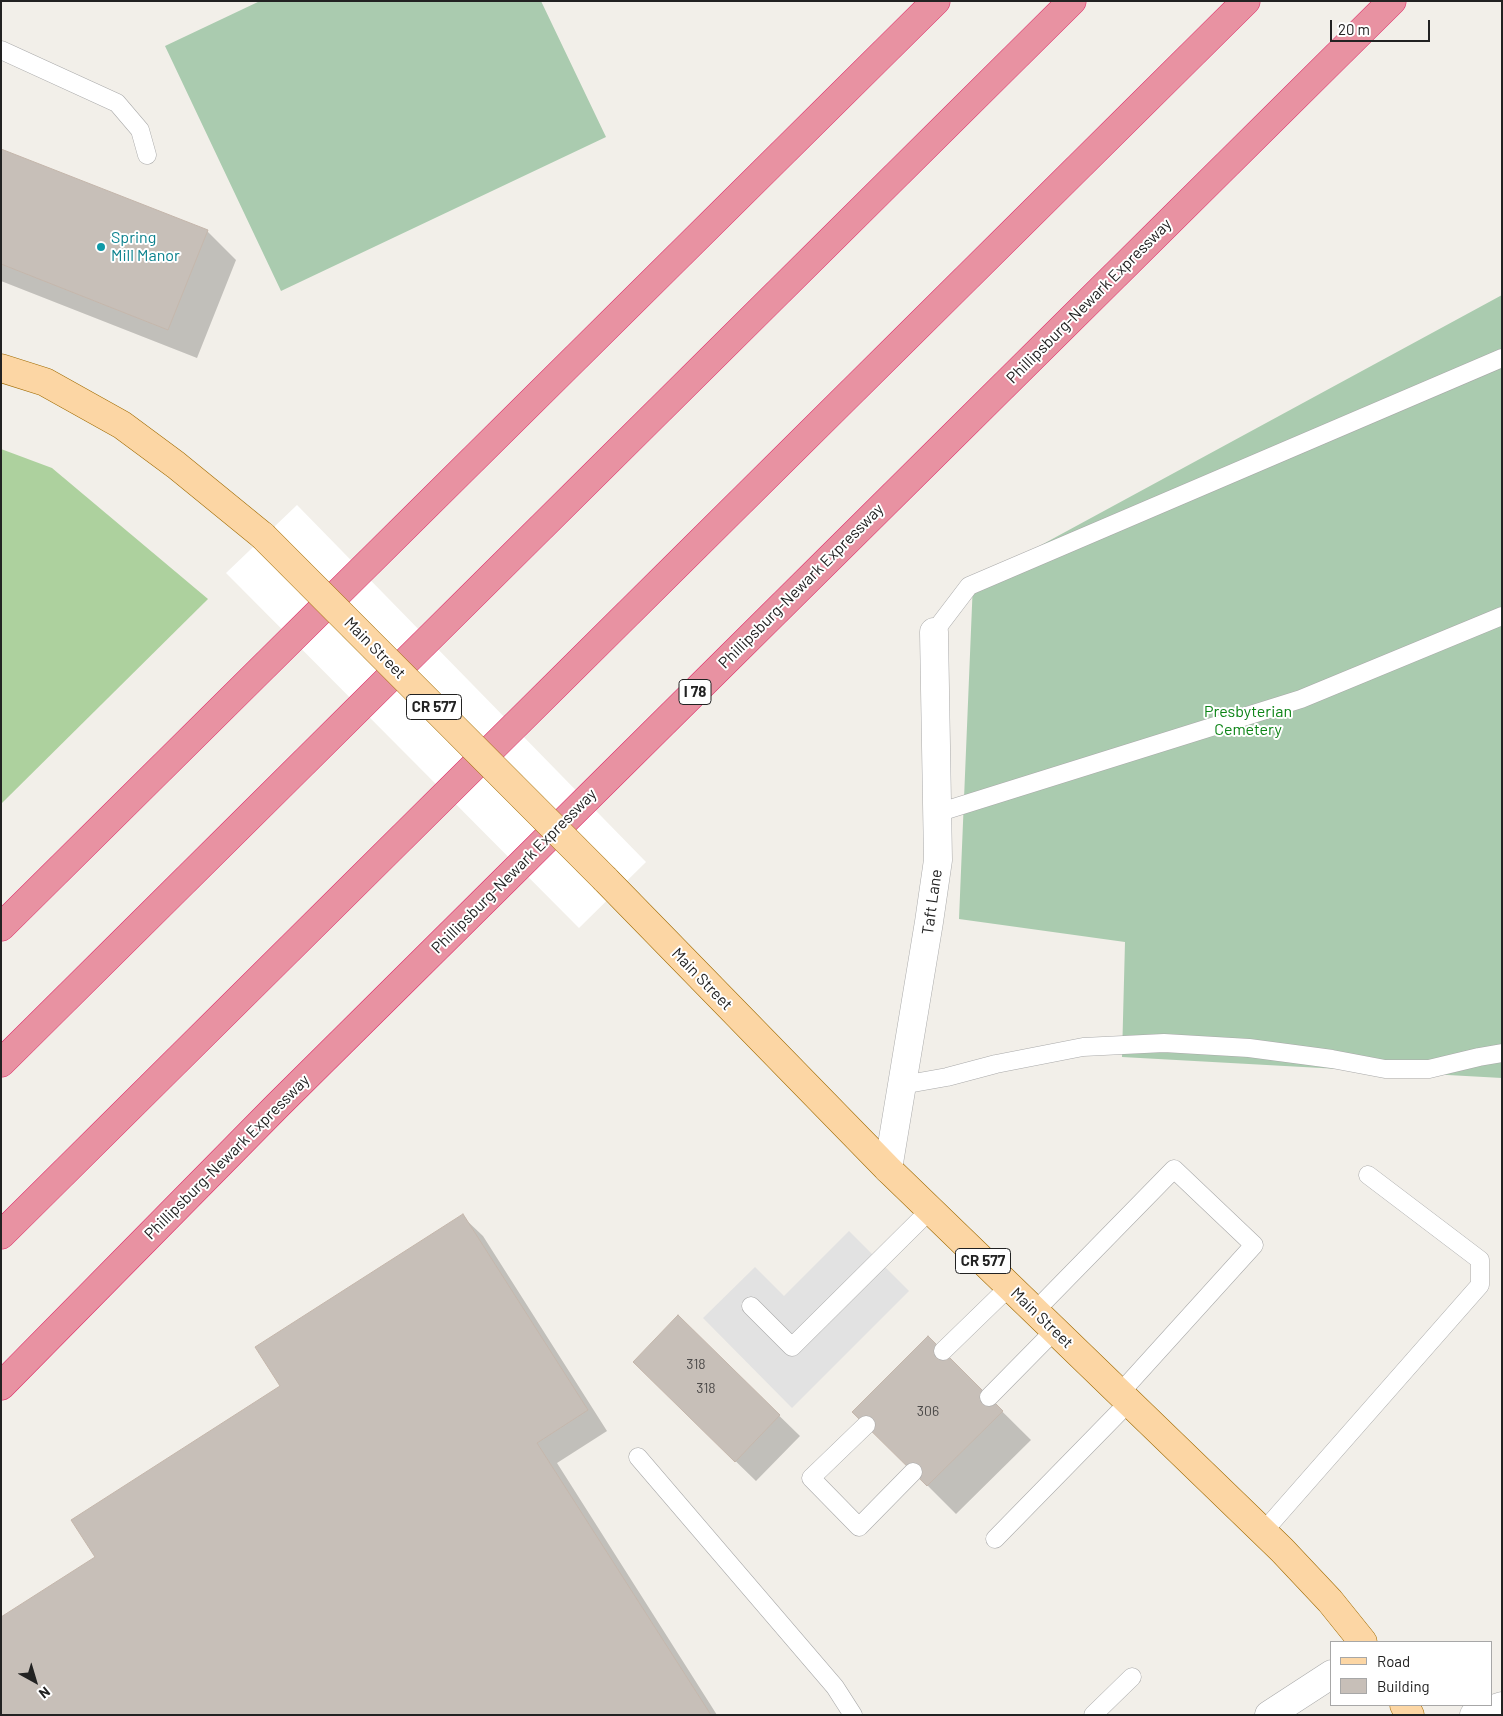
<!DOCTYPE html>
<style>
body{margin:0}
#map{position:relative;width:1503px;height:1716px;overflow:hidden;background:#f2efe9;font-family:Barlow,sans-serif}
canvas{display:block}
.frame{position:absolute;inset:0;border:2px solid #222;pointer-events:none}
.legend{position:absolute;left:1330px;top:1641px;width:162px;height:65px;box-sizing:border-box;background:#fff;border:1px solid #a7a7a7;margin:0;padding:6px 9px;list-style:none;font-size:15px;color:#222}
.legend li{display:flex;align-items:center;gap:10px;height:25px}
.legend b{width:25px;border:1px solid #a7a7a7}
.north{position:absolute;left:10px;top:1656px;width:50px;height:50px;-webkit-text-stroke:4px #fff;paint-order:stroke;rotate:141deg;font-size:14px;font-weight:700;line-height:20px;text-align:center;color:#222}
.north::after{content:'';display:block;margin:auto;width:18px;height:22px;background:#222;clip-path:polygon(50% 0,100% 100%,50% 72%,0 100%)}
.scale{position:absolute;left:1330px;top:20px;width:100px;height:22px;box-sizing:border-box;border:2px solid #222;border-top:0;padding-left:6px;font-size:15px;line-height:18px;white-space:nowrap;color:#222;-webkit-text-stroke:4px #fff;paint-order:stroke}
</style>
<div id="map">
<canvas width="1503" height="1716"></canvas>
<div class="frame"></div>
<ul class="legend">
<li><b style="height:6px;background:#fcd6a4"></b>Road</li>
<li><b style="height:14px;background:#c7bfb8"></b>Building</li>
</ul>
<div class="north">N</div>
<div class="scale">20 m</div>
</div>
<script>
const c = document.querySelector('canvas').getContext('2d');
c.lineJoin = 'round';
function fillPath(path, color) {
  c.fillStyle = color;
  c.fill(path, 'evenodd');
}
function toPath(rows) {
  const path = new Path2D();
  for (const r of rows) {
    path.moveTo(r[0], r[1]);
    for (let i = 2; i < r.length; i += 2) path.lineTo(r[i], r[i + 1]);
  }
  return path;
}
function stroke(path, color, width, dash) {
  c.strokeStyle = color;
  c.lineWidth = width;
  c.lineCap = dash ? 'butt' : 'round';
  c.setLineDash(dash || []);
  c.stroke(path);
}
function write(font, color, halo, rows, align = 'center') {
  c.font = font + ' Barlow,sans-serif';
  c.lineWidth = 4;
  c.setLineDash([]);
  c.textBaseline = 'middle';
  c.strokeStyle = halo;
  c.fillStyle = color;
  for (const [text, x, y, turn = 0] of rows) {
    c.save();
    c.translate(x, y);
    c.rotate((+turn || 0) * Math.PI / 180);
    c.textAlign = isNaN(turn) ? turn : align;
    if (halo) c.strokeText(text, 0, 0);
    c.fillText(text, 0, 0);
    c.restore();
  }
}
fillPath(toPath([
 [1,449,52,468,208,599,1,804]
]), '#add19e');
fillPath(toPath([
 [260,1,541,1,606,137,281,291,165,46],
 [1502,295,1502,1078,1122,1057,1125,942,959,919,973,582]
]), '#aacbaf');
fillPath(toPath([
 [849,1231,909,1291,792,1408,703,1318,755,1267,784,1296]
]), '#e2e2e2');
fillPath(toPath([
 [297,505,646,862,579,928,226,573]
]), '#fff');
fillPath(toPath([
 [1,150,207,231,236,260,197,358,1,281],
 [462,1216,483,1236,607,1431,557,1463,717,1715,1,1715,96,1558],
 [678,1317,800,1436,756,1481,654,1382],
 [928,1338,1031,1440,956,1514,854,1412]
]), '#0003');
const building = toPath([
 [1,149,208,230,168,330,1,264,1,149],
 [463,1214,588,1410,537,1443,711,1715,1,1715,1,1617,95,1557,71,1520,280,1386,255,1347,463,1214],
 [678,1315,780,1415,735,1462,633,1362,678,1315],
 [928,1336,1003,1411,927,1486,852,1412,928,1336]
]);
fillPath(building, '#c7bfb8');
stroke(building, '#c4b6ab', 1);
const lane = toPath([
 [1,50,117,103,140,130,147,155],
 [934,632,969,586,1502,358],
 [937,813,1301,699,1502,616],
 [902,1085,947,1077,996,1064,1083,1047,1164,1043,1249,1048,1332,1059,1385,1069,1429,1069,1479,1057,1502,1053],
 [751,1306,792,1347,930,1210],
 [1035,1311,1174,1169,1254,1245,1120,1393],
 [943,1351,1010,1286],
 [989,1397,1055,1330],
 [866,1425,811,1478,859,1527,913,1472],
 [638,1457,835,1687,853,1715],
 [1263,1532,1480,1285,1480,1260,1368,1175],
 [995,1539,1129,1402],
 [1093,1715,1132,1677]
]);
const street = toPath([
 [888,1169,929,922,938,860,934,632],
 [1269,1715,1332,1674],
 [1474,1715,1502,1706]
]);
const primary = toPath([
 [1,368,45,382,122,425,176,465,263,536],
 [605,879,888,1169,1282,1550,1330,1601,1363,1642],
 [1404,1705,1410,1715]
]);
const highway = toPath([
 [1,927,936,1],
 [1,1063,1072,1],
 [1,1235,1246,1],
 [1,1386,277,1106,1392,1]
]);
stroke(lane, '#a9a9a9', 19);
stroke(street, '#a9a9a9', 29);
stroke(primary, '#a06b00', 29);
stroke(highway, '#dc2a67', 29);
stroke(lane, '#fff', 18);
stroke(street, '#fff', 28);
stroke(primary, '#fcd6a4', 28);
stroke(highway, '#e892a2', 28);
const primaryBridge = toPath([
 [263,536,605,879]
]);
stroke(primaryBridge, '#a06b00', 29, []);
stroke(primaryBridge, '#fcd6a4', 28);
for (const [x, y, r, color] of [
 [101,247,5,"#0f9aa8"]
]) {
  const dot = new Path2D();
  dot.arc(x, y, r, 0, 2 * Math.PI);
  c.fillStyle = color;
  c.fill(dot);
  stroke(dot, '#fff', 2);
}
write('14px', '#4b4948', null, [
 ["318",696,1364],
 ["318",706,1388],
 ["306",928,1411]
]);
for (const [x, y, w] of [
 [695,692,32],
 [434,707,55],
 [983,1261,55]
]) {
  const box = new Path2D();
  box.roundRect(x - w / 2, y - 12.5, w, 25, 4);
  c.fillStyle = '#fff';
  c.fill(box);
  stroke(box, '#222', 1);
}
write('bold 15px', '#222', null, [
 ["I 78",695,692],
 ["CR 577",434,707],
 ["CR 577",983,1261]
]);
write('16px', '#0d838f', '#fff', [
 ["Spring",111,238],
 ["Mill Manor",111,256]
], 'left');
write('16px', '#222', '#fff', [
 ["Phillipsburg-Newark Expressway",1089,301,-45],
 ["Phillipsburg-Newark Expressway",801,586,-45],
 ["Main Street",375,648,45],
 ["Phillipsburg-Newark Expressway",514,871,-45],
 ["Taft Lane",932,902,-82],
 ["Main Street",702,979,46],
 ["Phillipsburg-Newark Expressway",227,1157,-45],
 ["Main Street",1042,1318,44]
]);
write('16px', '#0c8416', '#fff', [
 ["Presbyterian",1248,712],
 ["Cemetery",1248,730]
]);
</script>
